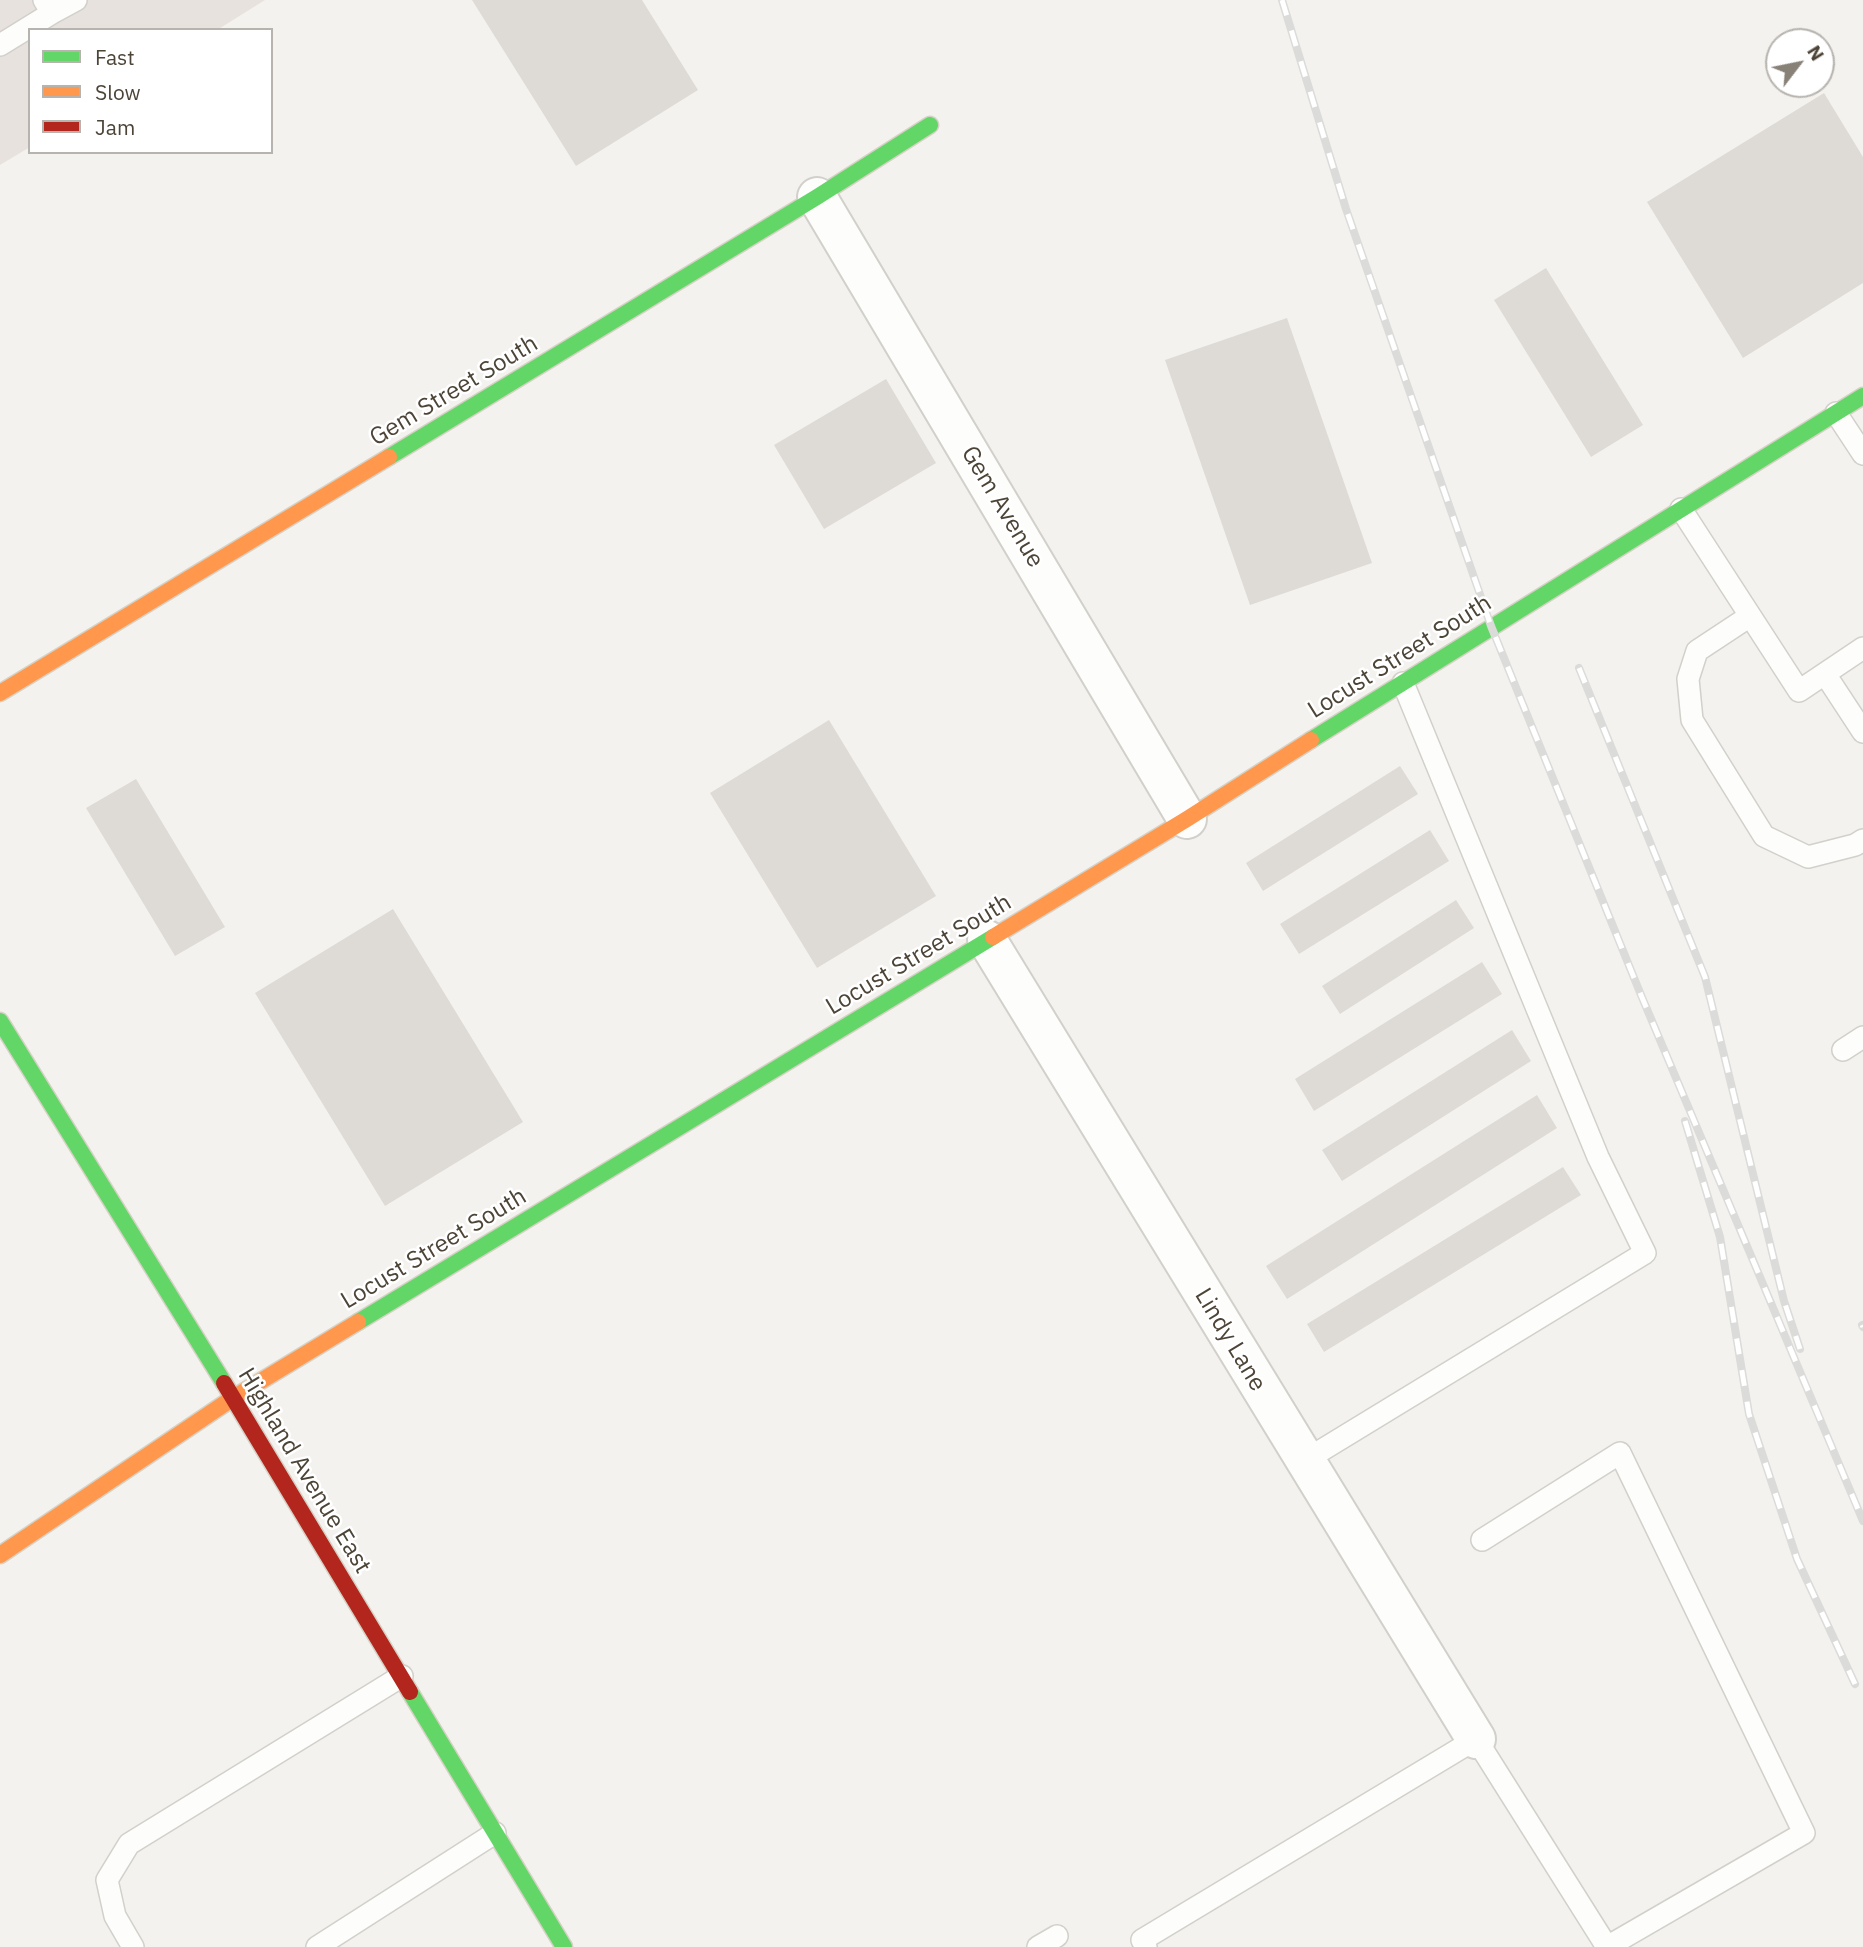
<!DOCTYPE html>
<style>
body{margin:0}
#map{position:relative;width:1863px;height:1947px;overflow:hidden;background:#f4f2ee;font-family:"IBM Plex Sans",sans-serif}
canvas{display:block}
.legend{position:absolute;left:28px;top:28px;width:245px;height:126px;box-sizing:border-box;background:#fff;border:2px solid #b7b4af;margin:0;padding:9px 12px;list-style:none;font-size:21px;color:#4c4437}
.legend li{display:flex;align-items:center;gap:14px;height:35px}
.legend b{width:35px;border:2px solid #b7b4af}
.north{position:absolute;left:1765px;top:28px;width:70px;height:70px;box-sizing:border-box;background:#fff;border:2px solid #b7b4af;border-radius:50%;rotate:58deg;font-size:19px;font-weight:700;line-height:28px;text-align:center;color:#4c4437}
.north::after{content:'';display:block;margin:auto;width:24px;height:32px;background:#878177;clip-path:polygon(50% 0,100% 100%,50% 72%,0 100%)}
</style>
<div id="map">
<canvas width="1863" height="1947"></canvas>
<ul class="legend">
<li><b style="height:9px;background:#63d668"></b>Fast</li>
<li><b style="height:9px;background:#ff974d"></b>Slow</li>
<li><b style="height:9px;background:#b3261e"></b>Jam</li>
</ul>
<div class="north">N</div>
</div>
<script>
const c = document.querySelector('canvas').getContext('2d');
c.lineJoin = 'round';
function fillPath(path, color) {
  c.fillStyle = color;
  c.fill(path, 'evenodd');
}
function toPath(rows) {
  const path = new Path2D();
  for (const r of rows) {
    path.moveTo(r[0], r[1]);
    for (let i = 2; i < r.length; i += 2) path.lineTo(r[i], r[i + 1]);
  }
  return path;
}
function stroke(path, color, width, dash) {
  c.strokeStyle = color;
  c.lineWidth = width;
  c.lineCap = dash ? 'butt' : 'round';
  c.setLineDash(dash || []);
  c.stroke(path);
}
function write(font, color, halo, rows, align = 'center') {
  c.font = font + ' "IBM Plex Sans",sans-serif';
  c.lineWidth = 5;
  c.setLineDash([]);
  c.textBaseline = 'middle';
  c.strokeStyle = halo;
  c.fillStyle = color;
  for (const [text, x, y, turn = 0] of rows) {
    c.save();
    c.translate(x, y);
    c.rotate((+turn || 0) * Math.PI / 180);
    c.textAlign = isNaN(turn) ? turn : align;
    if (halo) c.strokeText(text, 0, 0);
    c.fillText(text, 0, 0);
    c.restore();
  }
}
fillPath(toPath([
 [0,0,265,0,217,30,30,30,30,147,0,165]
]), '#e7e2dd');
fillPath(toPath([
 [472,0,642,0,698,90,576,166],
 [1824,93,1863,157,1863,283,1743,358,1647,202],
 [1546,268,1643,425,1591,457,1494,300],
 [1287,318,1372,563,1250,605,1165,360],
 [886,379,936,463,824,529,774,445],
 [829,720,936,896,817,968,710,793],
 [1400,766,1418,794,1263,891,1246,863],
 [136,779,225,927,175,956,86,808],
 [1430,830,1449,861,1299,954,1280,924],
 [1456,900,1474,928,1340,1014,1322,986],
 [393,909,523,1122,385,1206,255,993],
 [1482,962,1502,994,1314,1111,1295,1079],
 [1512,1030,1531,1061,1342,1181,1322,1150],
 [1537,1095,1557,1128,1287,1299,1266,1266],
 [1563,1167,1581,1195,1324,1352,1307,1324]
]), '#dedbd6');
const lane = toPath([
 [52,13,76,0],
 [0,45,52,13,44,0],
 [1836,413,1863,454],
 [1681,509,1799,691,1863,648],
 [1750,616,1697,651,1688,679,1692,720,1764,836,1808,857,1855,845,1863,840],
 [1825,674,1863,732],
 [1843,1050,1863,1037],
 [1304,1461,1645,1253,1598,1157,1403,683],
 [1482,1540,1620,1453,1804,1833,1607,1947],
 [133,1947,115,1916,107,1880,129,1844,402,1676],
 [317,1947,495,1833],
 [1038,1947,1057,1936],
 [1146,1947,1142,1940,1476,1739,1607,1947]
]);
const street = toPath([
 [817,197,1187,819],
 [987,940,1476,1739]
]);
const fast = toPath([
 [389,457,817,197,930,125],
 [1311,740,1863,396],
 [0,1021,224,1383],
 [358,1322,993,937],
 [410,1692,564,1947]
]);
const slow = toPath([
 [0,693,389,457],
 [993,937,1187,819,1311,740],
 [0,1555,233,1398,358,1322]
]);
const jam = toPath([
 [224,1383,410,1692]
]);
stroke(lane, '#d2d0cb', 24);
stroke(street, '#d2d0cb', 42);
stroke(fast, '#d6d1c5', 19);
stroke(slow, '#d6d1c5', 19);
stroke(jam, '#d6d1c5', 19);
stroke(lane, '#fdfdfc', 21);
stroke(street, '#fdfdfc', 38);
stroke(fast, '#63d668', 16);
stroke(slow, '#ff974d', 16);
stroke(jam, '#b3261e', 16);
const rail = toPath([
 [1282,0,1346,209,1491,626,1641,995,1863,1521],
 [1579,668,1705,977,1784,1301,1800,1349],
 [1685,1121,1720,1237,1749,1414,1797,1559,1855,1684],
 [1862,1325,1863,1327]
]);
stroke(rail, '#dbdbda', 8);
stroke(rail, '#fff', 5, [16]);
write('24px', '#4c4437', '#fff', [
 ["Gem Street South",454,391,-31],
 ["Gem Avenue",1002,507,59],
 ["Locust Street South",1400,657,-32],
 ["Locust Street South",919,955,-31],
 ["Locust Street South",434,1249,-31],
 ["Lindy Lane",1230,1340,59],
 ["Highland Avenue East",304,1471,59]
]);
</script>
